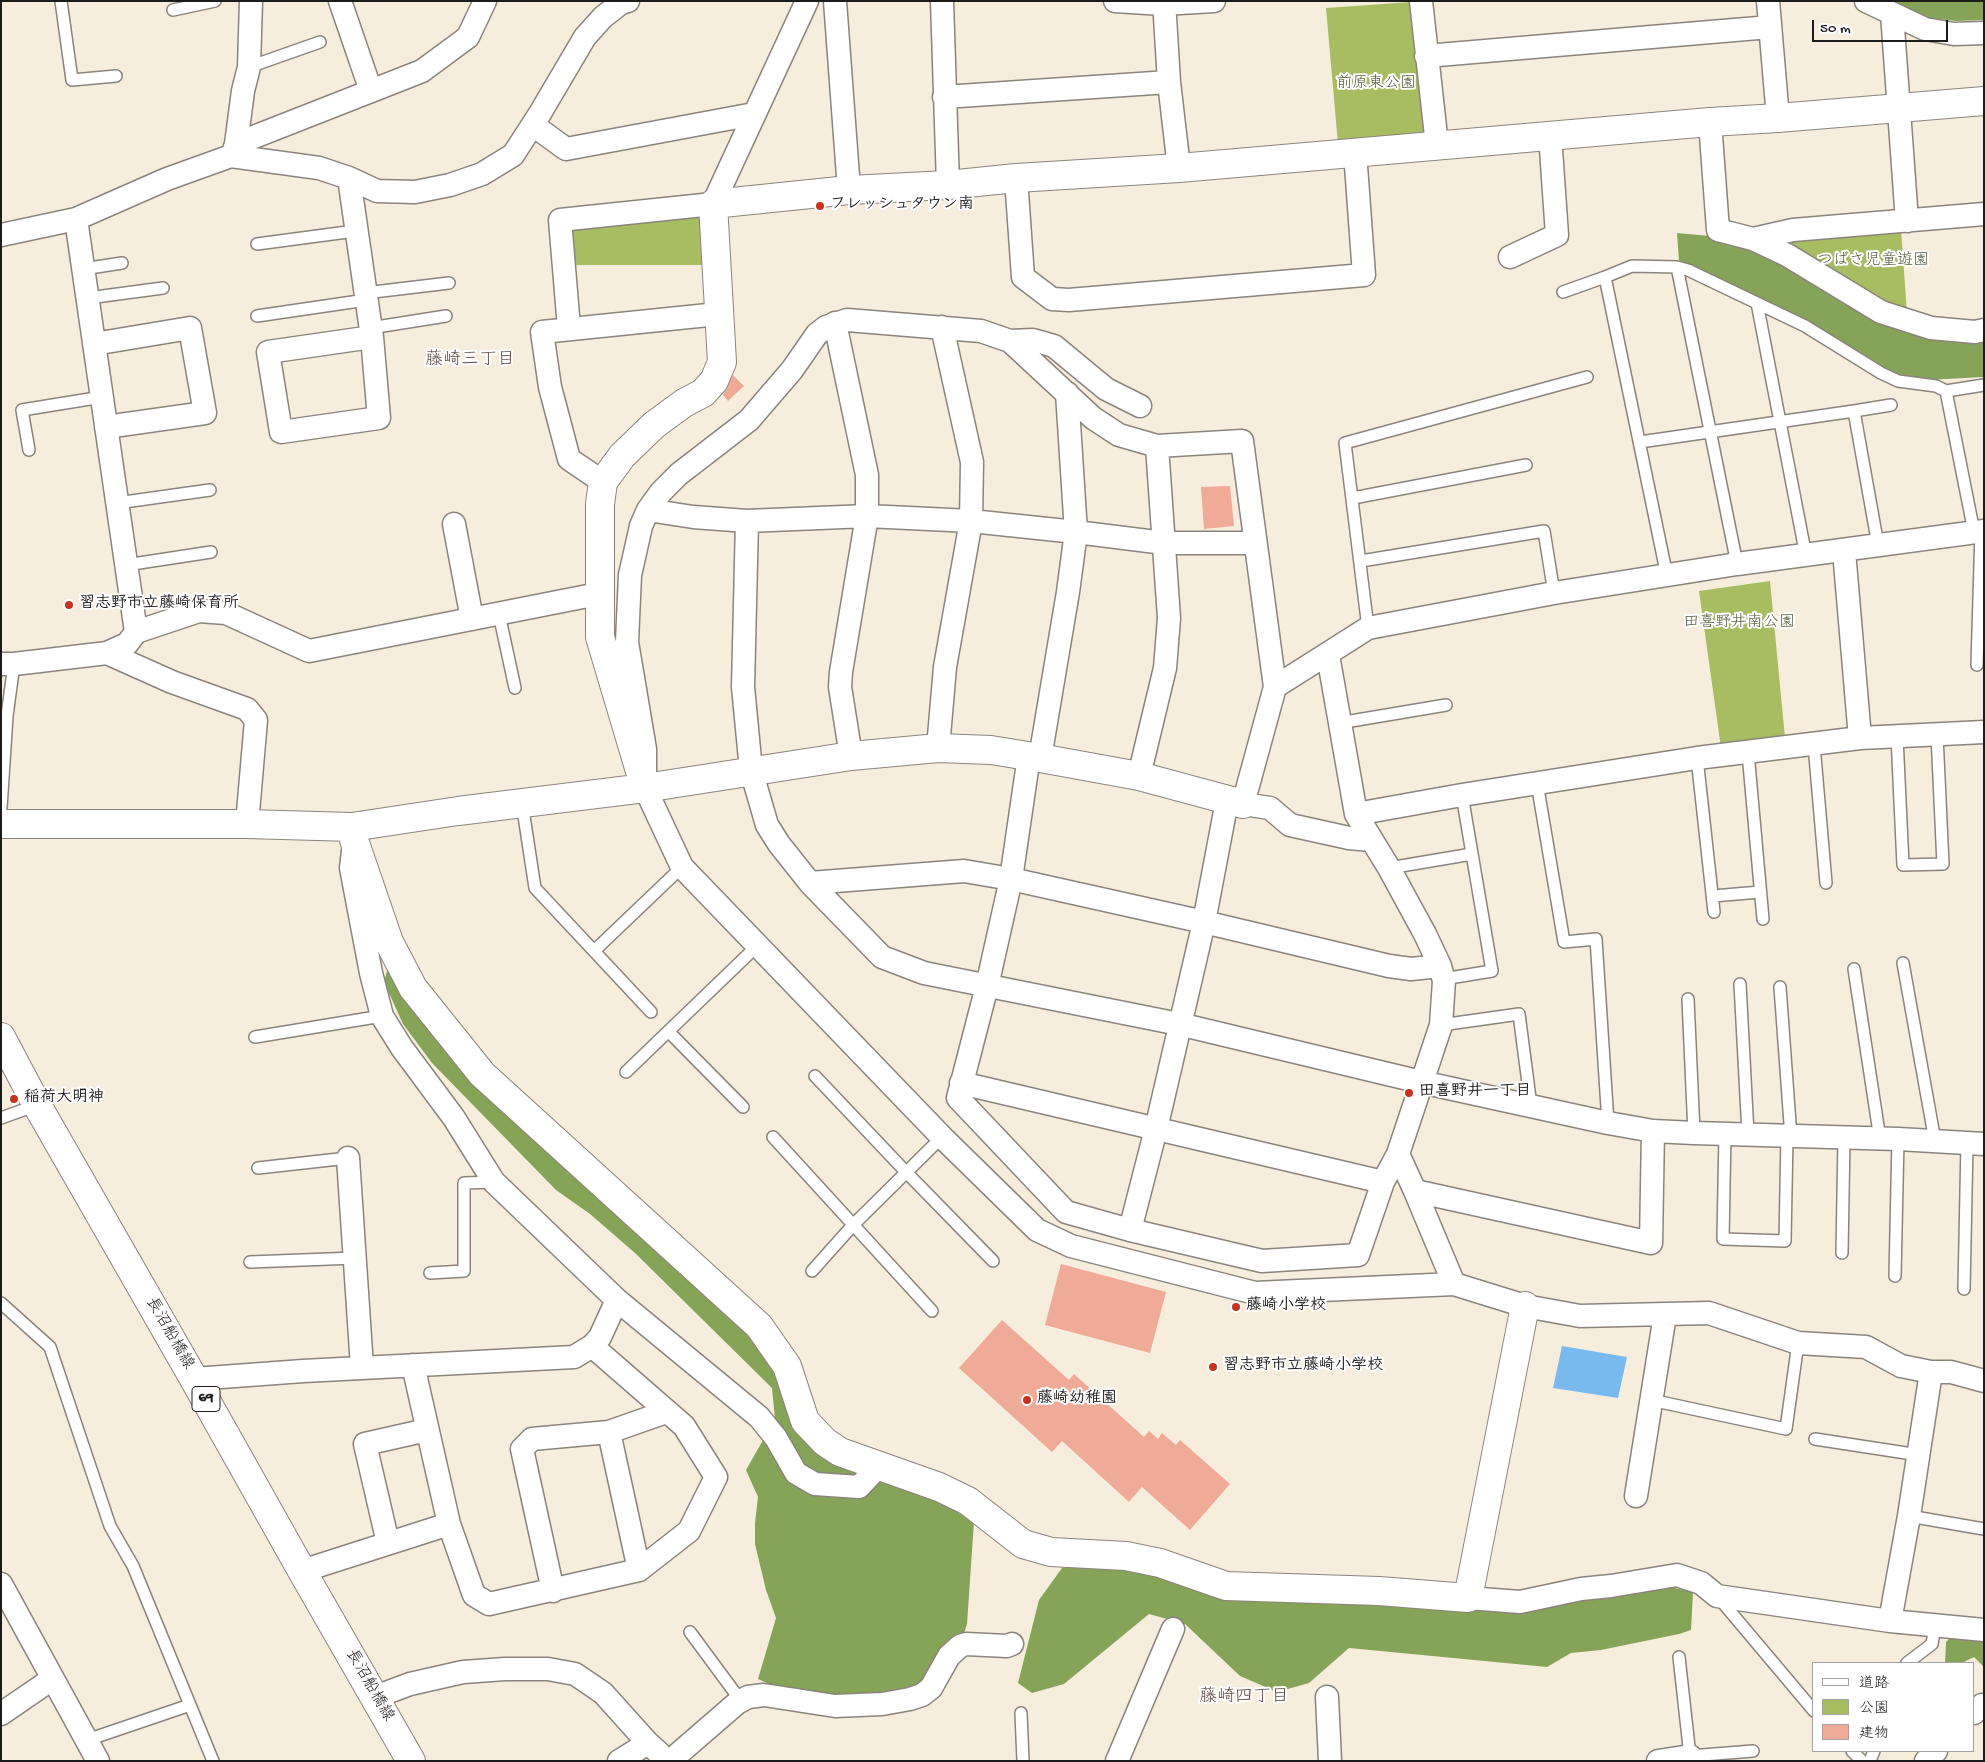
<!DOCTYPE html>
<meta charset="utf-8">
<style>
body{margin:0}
#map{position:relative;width:1985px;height:1762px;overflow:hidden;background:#f7eddc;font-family:"Gochi Hand","Klee One",sans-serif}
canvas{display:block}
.frame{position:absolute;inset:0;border:2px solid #1c1c1c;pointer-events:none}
.legend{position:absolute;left:1812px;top:1662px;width:162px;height:90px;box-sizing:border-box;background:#fff;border:1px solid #a4a4a4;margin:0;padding:6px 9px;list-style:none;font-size:15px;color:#1c1c1c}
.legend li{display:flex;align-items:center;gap:10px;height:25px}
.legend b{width:25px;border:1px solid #a4a4a4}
.scale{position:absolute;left:1812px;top:20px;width:136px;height:22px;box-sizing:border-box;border:2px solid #1c1c1c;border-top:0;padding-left:6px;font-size:15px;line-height:18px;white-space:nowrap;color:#1c1c1c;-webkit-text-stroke:4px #fff;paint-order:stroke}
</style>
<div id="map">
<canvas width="1985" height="1762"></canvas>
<div class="frame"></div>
<ul class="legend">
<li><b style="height:6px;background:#fff"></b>道路</li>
<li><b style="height:14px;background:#a8bd62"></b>公園</li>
<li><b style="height:14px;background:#efab98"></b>建物</li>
</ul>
<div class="scale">50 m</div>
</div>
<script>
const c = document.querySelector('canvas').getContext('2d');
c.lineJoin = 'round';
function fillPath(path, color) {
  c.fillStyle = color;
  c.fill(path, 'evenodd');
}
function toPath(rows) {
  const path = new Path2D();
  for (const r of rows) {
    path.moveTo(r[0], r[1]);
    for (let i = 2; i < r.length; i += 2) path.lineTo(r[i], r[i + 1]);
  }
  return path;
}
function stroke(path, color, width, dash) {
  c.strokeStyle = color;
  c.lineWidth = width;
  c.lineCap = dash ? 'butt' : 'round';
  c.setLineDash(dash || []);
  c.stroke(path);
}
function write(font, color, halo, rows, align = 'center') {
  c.font = font + ' "Gochi Hand","Klee One",sans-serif';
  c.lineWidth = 4;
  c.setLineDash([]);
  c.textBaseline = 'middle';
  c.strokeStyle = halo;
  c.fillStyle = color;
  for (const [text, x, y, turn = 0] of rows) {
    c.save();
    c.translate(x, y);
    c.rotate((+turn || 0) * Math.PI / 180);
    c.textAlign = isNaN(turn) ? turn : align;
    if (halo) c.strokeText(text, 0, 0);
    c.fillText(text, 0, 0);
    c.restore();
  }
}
fillPath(toPath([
 [1411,2,1424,135,1338,144,1326,8],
 [700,215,703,265,570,265,568,236,576,226],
 [1901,229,1907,313,1883,304,1791,246,1793,238],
 [1770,581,1785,738,1721,748,1699,591]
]), '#a8bd62');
fillPath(toPath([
 [1894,1,1984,1,1984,20,1957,21,1929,18],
 [1677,233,1710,236,1784,260,1878,320,1984,338,1984,377,1927,380,1901,377,1885,369,1806,322,1679,261],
 [390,960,410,1003,753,1330,784,1377,800,1429,906,1482,974,1522,967,1624,950,1678,906,1689,851,1697,782,1690,758,1679,776,1618,766,1590,755,1544,755,1523,758,1497,746,1470,775,1419,772,1388,635,1253,590,1214,556,1190,432,1063,403,1024,384,982],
 [1100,1560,1520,1609,1670,1587,1693,1592,1691,1630,1679,1634,1601,1650,1571,1653,1547,1667,1349,1648,1309,1683,1277,1692,1240,1676,1185,1624,1149,1614,1064,1684,1032,1693,1018,1683,1039,1600,1062,1568],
 [1984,1619,1984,1667,1974,1657,1962,1663,1945,1663,1946,1642,1965,1623]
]), '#86a458');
fillPath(toPath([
 [1562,1346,1627,1357,1618,1398,1553,1388]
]), '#79baee');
fillPath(toPath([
 [733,375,744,386,728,401,723,395],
 [1230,486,1234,526,1204,529,1201,487],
 [1061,1264,1166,1292,1150,1353,1045,1325],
 [1002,1320,1069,1380,1074,1374,1144,1437,1149,1431,1158,1439,1162,1433,1176,1445,1180,1440,1230,1484,1190,1530,1142,1487,1129,1502,1062,1441,1052,1452,959,1368]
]), '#efab98');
const service = toPath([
 [61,1,72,80,116,76],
 [173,10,215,1],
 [249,67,320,42],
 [257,244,355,231],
 [1677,267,1737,564],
 [83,269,122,263],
 [1563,292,1605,277],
 [365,293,449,283],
 [88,298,163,288],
 [1757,303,1806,556],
 [257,316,366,300],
 [370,328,446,316],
 [1946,391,1974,532],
 [1854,411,1891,405],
 [1640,442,1854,411,1878,545],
 [29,450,22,410,102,397],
 [1353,498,1526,465],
 [117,503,210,490],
 [1361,561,1544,531,1554,593],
 [126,565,211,552],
 [1667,576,1605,277,1632,266,1677,267,1688,270,1805,326,1881,373,1898,381,1936,386,1946,391,1984,385],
 [499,614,515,688],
 [1368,628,1345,443,1587,377],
 [1977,665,1981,531],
 [1339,723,1446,705],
 [1897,737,1903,865,1943,864,1937,735],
 [1814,745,1826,883],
 [1748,753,1763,919],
 [1697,758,1714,912],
 [1537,783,1564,942,1596,939,1608,1123],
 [522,803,535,888,651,1012],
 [1,808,7,716,14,664],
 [1389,868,1472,854],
 [1713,896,1760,892],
 [594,951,682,867],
 [1903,963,1935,1141],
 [1854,969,1880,1139],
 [1443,979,1492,971,1462,795],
 [1740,984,1748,1134],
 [1780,987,1791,1137],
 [1688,999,1694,1133],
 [1441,1025,1519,1014,1531,1106],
 [669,1032,743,1107],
 [255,1037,382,1016],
 [626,1072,758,945],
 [815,1076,906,1172,993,1261],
 [1,1118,37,1105],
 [1725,1134,1723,1239,1785,1241,1787,1137],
 [773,1137,932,1311],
 [258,1168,348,1158],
 [1842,1253,1844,1138],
 [250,1262,355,1258],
 [812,1271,854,1224,942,1137],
 [430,1273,464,1271,464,1183,494,1182],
 [1895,1276,1898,1139],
 [1964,1289,1967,1143],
 [1,1303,50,1347,110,1526,133,1566,213,1761],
 [1651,1400,1786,1429,1798,1343],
 [1815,1439,1919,1455],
 [1909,1516,1984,1529],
 [1718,1597,1814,1711],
 [690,1632,741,1701],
 [1679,1657,1690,1756,1753,1751],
 [1907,1663,1932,1644,1935,1626],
 [1021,1713,1023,1761],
 [87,1740,190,1705],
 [1852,1751,1862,1761],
 [1870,1761,1874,1751]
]);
const minor = toPath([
 [340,1,371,91],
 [835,1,849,190],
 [942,1,948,185],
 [1115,1,1163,4,1214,1],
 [1164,1,1169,82,1179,168],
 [1421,1,1437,145],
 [1768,1,1778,118],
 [1866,1,1925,29,1954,34,1984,33],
 [1892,14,1907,221],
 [1426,56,1770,27],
 [944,97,1169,82],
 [1710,122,1718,230,1753,239,1787,255,1881,312,1931,328,1975,332,1984,330],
 [533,125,566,149,754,114],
 [236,144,422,71,468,37,485,1],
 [232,156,236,144,243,91,249,67,251,1],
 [349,178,372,337,379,418,281,432,268,352,372,337],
 [1016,178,1023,277,1052,299,1069,300,1364,275,1355,152],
 [76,219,136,632],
 [1,235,76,219,167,179,231,156,319,168,349,178,377,191,415,192,450,185,482,174,513,155,539,115,585,37,603,17,621,3,628,1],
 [1753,239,1793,230,1984,214],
 [1510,257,1557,235,1550,135],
 [835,323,867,475,867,516,841,672,840,687,851,756],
 [569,328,560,220,713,204,807,1],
 [1010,341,1033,340,1054,346,1106,389,1140,406],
 [94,344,190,328,205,413,106,427],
 [603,482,569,459,550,387,542,332,718,314],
 [648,510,693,517,747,521,867,516,971,521,1076,532,1164,543,1255,543],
 [747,521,743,687,751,770,767,825,779,844,810,883,882,957,924,973,1179,1024,1421,1082,1608,1123,1653,1131,1694,1133,1898,1139,1984,1144],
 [454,524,472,619],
 [1844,551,1860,738],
 [107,653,127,644,136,632,199,611,226,613,309,651,598,594],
 [1,664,14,664,107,653,172,682,247,709,256,720,247,824],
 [1275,687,1242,441,1157,446,1119,435,1093,418,1010,341,981,331,847,320,826,327,817,334,792,370,749,420,679,474,661,492,648,510,641,526,630,575,627,642,645,749,645,788,682,867,942,1137,1037,1230,1071,1246,1255,1293,1454,1284,1525,1306,1580,1316,1709,1313,1798,1343,1866,1347,1901,1366,1931,1372,1951,1372,1984,1381],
 [938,748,945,667,971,521,972,462,942,327],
 [1029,756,1011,879,987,986,958,1098,1066,1212,1130,1230,1262,1261,1358,1255,1383,1182,1398,1154,1441,1025,1444,981,1440,966,1425,934,1389,868,1356,814,1328,655],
 [1040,758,1068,592,1076,532,1067,393],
 [1139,776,1165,668,1169,618,1157,446],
 [1356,814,1462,795,1697,758,1860,738,1984,732],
 [1371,840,1349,838,1290,825,1270,808,1243,804,1275,687,1368,628,1554,593,1737,564,1984,531],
 [353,851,351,868,371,973,382,1016,402,1048,454,1118,494,1182,617,1300,759,1417,776,1438,796,1473,815,1484,859,1487,878,1467],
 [810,883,964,871,1011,879,1204,922,1389,966,1411,969,1440,966],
 [961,1083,1383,1182],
 [1398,1154,1415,1191,1454,1284],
 [348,1158,362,1367],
 [1415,1191,1651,1243,1653,1131],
 [1130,1230,1156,1129,1204,922,1227,801],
 [592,1346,600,1337,617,1300],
 [194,1379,303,1371,574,1357,592,1346,684,1426,716,1477,689,1531,639,1570,489,1604,474,1595,449,1524,413,1365],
 [609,1432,639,1570],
 [1636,1496,1665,1315],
 [388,1543,365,1444,427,1430],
 [302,1571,449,1524],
 [1,1584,98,1761],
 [553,1591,522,1449,532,1439,609,1432,666,1412],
 [1468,1598,1520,1602,1581,1589,1611,1586,1677,1575,1701,1583,1717,1596,1890,1621,1984,1630],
 [1890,1621,1909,1516,1931,1372],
 [375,1697,410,1684,463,1672,505,1669,548,1669,575,1674,603,1693,648,1743],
 [1327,1697,1330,1761],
 [1974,1713,1982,1705,1984,1707],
 [1,1714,52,1679],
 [619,1761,648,1743,659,1753],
 [670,1761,737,1703,748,1697,764,1695,835,1706,882,1704,910,1699,922,1695,931,1688,949,1656,960,1646,966,1644,1007,1646,1012,1644],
 [1117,1761,1173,1629],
 [1658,1761,1690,1756,1691,1761],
 [1926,1761,1936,1751]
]);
const tertiary = toPath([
 [645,788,600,637,600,504,603,482,622,456,654,425,684,403,703,393,714,381,722,362,713,204,849,190,948,185,1016,178,1179,168,1710,122,1778,118,1984,101],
 [1,824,247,824,352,827,458,811,645,788,851,756,938,748,991,750,1040,758,1139,776,1243,804],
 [352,827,354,840,389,942,413,988,482,1074,759,1326,787,1366,805,1421,825,1442,840,1452,939,1487,968,1501,1023,1544,1051,1552,1126,1556,1160,1563,1226,1586,1379,1591,1468,1598,1525,1306]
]);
const primary = toPath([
 [1,1037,37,1105,194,1379,302,1571,411,1761]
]);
stroke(service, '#8a847c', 14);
stroke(minor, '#8a847c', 25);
stroke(tertiary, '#8a847c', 30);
stroke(primary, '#8a847c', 30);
stroke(service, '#fff', 11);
stroke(minor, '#fff', 22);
stroke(tertiary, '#fff', 28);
stroke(primary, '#fff', 28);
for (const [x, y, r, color] of [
 [820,206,5,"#c8321e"],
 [69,605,5,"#c8321e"],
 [1409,1093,5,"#c8321e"],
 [14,1099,5,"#c8321e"],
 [1236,1307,5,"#c8321e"],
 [1213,1367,5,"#c8321e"],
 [1027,1400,5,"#c8321e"]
]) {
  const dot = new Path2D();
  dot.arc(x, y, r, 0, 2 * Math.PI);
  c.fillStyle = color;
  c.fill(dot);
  stroke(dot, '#fff', 2);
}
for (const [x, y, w] of [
 [206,1399,28]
]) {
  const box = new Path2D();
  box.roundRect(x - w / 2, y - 12.5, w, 25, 4);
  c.fillStyle = '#fff';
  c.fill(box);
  stroke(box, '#1c1c1c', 1);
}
write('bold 15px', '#1c1c1c', null, [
 ["69",206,1399]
]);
write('16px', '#545c38', '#fff', [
 ["前原東公園",1376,85],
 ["つばさ児童遊園",1873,262],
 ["田喜野井南公園",1739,624]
]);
write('bold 16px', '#1c1c1c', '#fff', [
 ["フレッシュタウン南",830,206],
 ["習志野市立藤崎保育所",79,605],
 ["田喜野井一丁目",1419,1093],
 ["稲荷大明神",24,1099],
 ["藤崎小学校",1246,1307],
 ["習志野市立藤崎小学校",1223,1367],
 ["藤崎幼稚園",1037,1400]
], 'left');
write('16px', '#1c1c1c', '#fff', [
 ["長沼船橋線",169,1334,60],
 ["長沼船橋線",369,1686,60]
]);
write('18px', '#664e47', '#fff', [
 ["藤崎三丁目",470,361],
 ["藤崎四丁目",1244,1698]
]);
</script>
